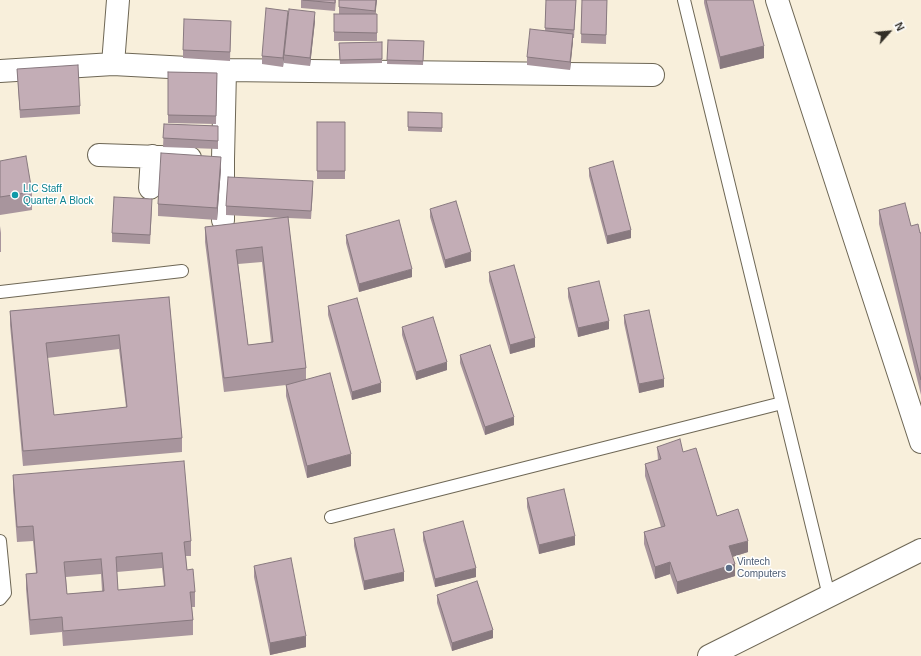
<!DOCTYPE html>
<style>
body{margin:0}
#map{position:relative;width:921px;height:656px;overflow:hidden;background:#f8efdb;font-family:Helvetica,sans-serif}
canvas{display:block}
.north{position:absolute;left:869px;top:12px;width:40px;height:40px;-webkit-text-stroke:3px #fff;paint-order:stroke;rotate:63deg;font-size:11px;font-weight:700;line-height:16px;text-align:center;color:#322e27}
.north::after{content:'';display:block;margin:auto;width:14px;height:18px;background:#322e27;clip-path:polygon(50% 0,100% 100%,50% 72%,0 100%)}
</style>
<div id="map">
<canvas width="921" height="656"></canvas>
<div class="north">N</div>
</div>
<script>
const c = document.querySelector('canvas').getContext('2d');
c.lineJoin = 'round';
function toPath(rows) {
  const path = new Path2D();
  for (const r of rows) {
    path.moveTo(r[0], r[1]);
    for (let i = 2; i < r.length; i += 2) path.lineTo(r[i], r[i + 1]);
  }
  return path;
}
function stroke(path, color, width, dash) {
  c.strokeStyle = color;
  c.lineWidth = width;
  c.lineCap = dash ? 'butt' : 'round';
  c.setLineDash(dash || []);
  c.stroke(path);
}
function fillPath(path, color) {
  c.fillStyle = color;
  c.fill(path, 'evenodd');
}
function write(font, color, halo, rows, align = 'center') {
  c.font = font + ' Helvetica,sans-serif';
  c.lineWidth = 3;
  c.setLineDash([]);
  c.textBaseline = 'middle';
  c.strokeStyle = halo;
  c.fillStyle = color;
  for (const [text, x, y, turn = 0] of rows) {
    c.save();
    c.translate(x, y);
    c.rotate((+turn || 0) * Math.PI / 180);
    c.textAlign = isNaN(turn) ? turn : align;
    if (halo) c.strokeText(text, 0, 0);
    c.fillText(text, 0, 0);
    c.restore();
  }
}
const service = toPath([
 [684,0,829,596],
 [0,292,182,271],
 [331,517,782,403],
 [0,541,5,593,0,599]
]);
const minor = toPath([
 [777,0,921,442],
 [113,64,118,0],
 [0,71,113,64,225,70,653,75],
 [99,155,190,158],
 [150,188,152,156],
 [223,220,223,159,225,70]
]);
const tertiary = toPath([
 [709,656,921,550]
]);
stroke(service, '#6e6755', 14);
stroke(minor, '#6e6755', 24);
stroke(tertiary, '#6e6755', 24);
stroke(service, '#fff', 12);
stroke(minor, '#fff', 22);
stroke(tertiary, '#fff', 22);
fillPath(toPath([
 [301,0,336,0,335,11,301,8],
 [339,0,377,0,375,14,377,14,377,41,334,41,334,14,339,14],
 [546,0,576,0,574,38,573,38,570,70,527,65,527,57,545,31],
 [582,0,607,0,606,44,581,43],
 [704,0,753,0,764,58,720,69,704,3],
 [288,19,283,67,262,64,262,56],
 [231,21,230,61,183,58,183,50],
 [315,21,310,66,284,63,284,55],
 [388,40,424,41,423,65,387,64],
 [382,42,382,63,340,64,339,43],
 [17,69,80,106,80,114,20,118],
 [168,72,217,73,216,124,168,123],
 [442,113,442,132,408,131,408,127],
 [317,122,345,122,345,179,317,179],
 [164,124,218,126,218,149,163,147],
 [0,161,32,192,32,210,0,215],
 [589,168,631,238,607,244,589,176],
 [221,169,217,220,158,216,158,204],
 [313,190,311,219,288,218,306,368,306,379,351,466,307,478,286,396,286,385,224,392,205,242,205,227,283,218,226,215,226,206],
 [262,262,271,342,248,345,238,264],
 [152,207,150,244,112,242,112,233],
 [430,209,471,261,445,268,430,217],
 [879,210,911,226,921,233,921,395,879,224],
 [0,226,1,233,1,252,0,252],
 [346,235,412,277,359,292,346,243],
 [489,272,535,347,510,354,489,281],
 [568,288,609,329,578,337,568,297],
 [169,297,182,438,182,452,23,466,10,325,10,311],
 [119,349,126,407,54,415,47,358],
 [328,306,381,392,352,400,328,315],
 [624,315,664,387,639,393,624,323],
 [402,327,447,370,416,380,402,335],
 [460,355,514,425,485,435,460,363],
 [657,447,683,452,717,516,748,552,732,557,735,576,677,594,670,574,655,579,644,544,644,532,661,527,645,476,645,464,658,460],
 [13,475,191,541,191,556,186,556,187,570,195,592,195,607,192,607,193,620,193,635,63,646,62,632,30,635,26,589,26,574,36,573,33,541,17,542,13,490],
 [162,568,164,586,118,590,117,572],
 [101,574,102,591,67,594,66,577],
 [527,498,575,545,539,554,527,507],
 [423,532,476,577,435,587,423,540],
 [354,538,404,581,364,590,354,546],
 [254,566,306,647,270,655,254,577],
 [437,595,493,638,452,651,437,603]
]), '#a8959d');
fillPath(toPath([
 [376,0,377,0,375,19,375,11],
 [288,11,288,19,283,67,283,58],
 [315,12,315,21,310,66,310,58],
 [573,34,573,42,570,70,570,62],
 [764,46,764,58,720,69,720,57],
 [221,157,221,169,217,220,217,208],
 [631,230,631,238,607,244,607,236],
 [471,252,471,261,445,268,445,260],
 [412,269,412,277,359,292,359,284],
 [609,321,609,329,578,337,578,328],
 [535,338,535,347,510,354,510,345],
 [447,362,447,370,416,380,416,372],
 [664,379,664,387,639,393,639,384],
 [381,383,381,392,352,400,352,392],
 [514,417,514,425,485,435,485,427],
 [351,454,351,466,307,478,307,466],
 [575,536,575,545,539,554,539,545],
 [748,541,748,552,729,558,729,546],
 [670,562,670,574,655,579,655,567],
 [735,564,735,576,677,594,677,582],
 [476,568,476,577,435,587,435,579],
 [404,572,404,581,364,590,364,581],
 [493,630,493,638,452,651,452,643],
 [306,636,306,647,270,655,270,643]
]), '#88797f');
const building = toPath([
 [303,0,335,0,335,3,303,0],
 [339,0,376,0,375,11,339,7,339,0],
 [546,0,576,0,574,30,545,28,546,0],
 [582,0,607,0,606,35,581,34,582,0],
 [706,0,753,0,764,46,720,57,706,0],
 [266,8,288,11,283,58,262,56,266,8],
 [289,9,315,12,310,58,284,55,289,9],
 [334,14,377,14,377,33,334,32,334,14],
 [184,19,231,21,230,52,183,50,184,19],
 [530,29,573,34,570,62,527,57,530,29],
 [388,40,424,41,423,61,387,60,388,40],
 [382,42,382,59,340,60,339,43,382,42],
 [78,65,80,106,20,110,17,69,78,65],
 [168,72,217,73,216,116,168,115,168,72],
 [408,112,442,113,442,128,408,127,408,112],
 [317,122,345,122,345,171,317,171,317,122],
 [164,124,218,126,218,141,163,138,164,124],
 [161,153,221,157,217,208,158,204,161,153],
 [26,156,32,192,0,197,0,161,26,156],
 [613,161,631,230,607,236,589,168,613,161],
 [228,177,313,181,311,211,226,206,228,177],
 [114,197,152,199,150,235,112,233,114,197],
 [456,201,471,252,445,260,430,209,456,201],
 [905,203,911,226,918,224,920,233,921,233,921,380,879,210,905,203],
 [288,217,306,368,224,378,205,227,288,217],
 [262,247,273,342,248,345,236,250,262,247],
 [399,220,412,269,359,284,346,235,399,220],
 [514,265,535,338,510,345,489,272,514,265],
 [599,281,609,321,578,328,568,288,599,281],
 [169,297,182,438,23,451,10,311,169,297],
 [119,335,127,407,54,415,46,343,119,335],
 [357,298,381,383,352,392,328,306,357,298],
 [649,310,664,379,639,384,624,315,649,310],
 [433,317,447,362,416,372,402,327,433,317],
 [490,345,514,417,485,427,460,355,490,345],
 [330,373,351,454,307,466,286,385,330,373],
 [680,439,683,452,696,448,717,516,738,509,748,541,729,546,735,564,677,582,670,562,655,567,644,532,665,526,645,464,661,459,657,447,680,439],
 [184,461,191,541,184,542,187,570,193,569,195,592,190,592,193,620,63,631,62,617,30,620,26,574,37,573,33,526,17,527,13,475,184,461],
 [162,553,165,586,118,590,116,557,162,553],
 [101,559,104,591,67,594,64,562,101,559],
 [564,489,575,536,539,545,527,498,564,489],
 [463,521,476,568,435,579,423,532,463,521],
 [394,529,404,572,364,581,354,538,394,529],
 [291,558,306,636,270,643,254,566,291,558],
 [477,581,493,630,452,643,437,595,477,581]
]);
fillPath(building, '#c3adb6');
stroke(building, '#88797f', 1);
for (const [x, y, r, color] of [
 [15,195,4,"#0f9aa8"],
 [729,568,4,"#5c6f8a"]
]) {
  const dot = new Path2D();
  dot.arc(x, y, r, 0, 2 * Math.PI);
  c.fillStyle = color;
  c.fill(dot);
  stroke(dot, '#fff', 1.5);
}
write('10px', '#0d838f', '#fff', [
 ["LIC Staff",23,189],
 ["Quarter A Block",23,201]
], 'left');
write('10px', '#4e5e75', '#fff', [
 ["Vintech",737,562],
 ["Computers",737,574]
], 'left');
</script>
